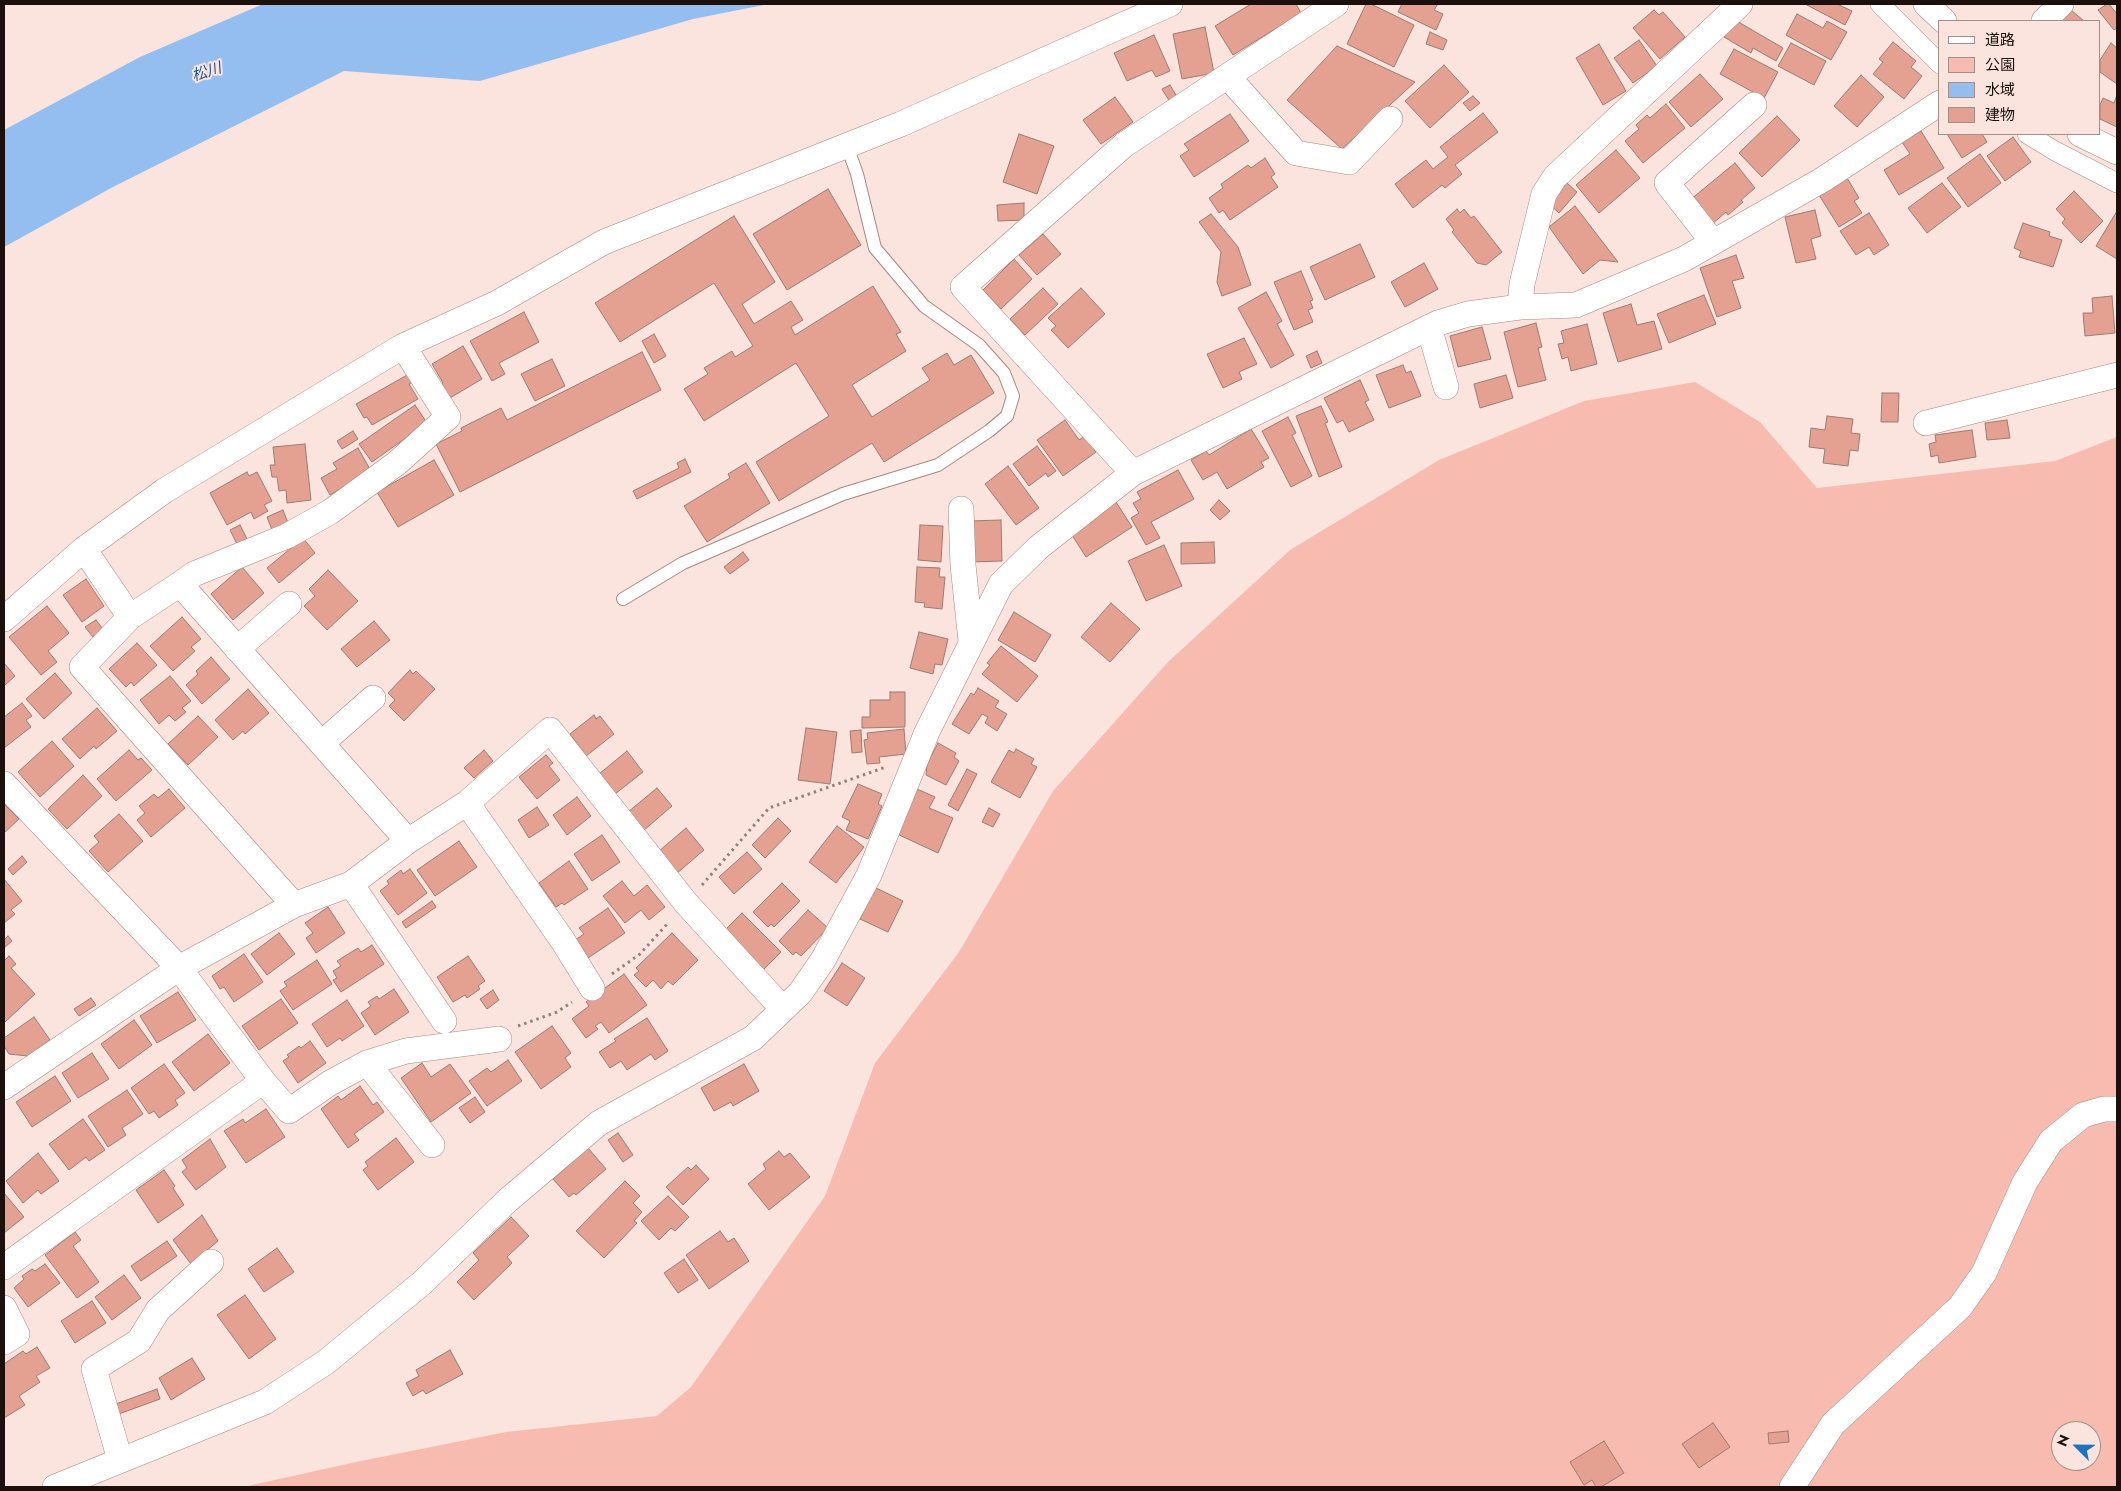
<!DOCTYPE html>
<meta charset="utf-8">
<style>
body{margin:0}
#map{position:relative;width:2121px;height:1491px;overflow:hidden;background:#fbe4de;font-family:Jost,"Noto Sans JP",sans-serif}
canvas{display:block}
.frame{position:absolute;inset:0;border:5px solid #1c100d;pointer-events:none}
.legend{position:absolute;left:1938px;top:20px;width:162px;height:115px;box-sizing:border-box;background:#fbe4de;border:1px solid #a28f8a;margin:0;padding:6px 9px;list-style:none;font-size:15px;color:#1c100d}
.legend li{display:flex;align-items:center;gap:10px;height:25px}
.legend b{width:25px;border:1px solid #a28f8a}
.north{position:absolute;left:2051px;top:1421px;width:50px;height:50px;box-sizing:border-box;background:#fbe4de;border:1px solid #a28f8a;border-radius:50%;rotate:293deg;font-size:14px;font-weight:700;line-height:20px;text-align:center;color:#1c100d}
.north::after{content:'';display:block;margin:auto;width:18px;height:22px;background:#1f72c0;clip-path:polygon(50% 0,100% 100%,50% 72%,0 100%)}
</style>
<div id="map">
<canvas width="2121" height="1491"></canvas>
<div class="frame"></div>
<ul class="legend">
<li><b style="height:6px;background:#fff"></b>道路</li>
<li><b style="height:14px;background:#f7bcaf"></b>公園</li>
<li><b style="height:14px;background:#93beef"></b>水域</li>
<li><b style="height:14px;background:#e4a191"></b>建物</li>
</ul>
<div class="north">N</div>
</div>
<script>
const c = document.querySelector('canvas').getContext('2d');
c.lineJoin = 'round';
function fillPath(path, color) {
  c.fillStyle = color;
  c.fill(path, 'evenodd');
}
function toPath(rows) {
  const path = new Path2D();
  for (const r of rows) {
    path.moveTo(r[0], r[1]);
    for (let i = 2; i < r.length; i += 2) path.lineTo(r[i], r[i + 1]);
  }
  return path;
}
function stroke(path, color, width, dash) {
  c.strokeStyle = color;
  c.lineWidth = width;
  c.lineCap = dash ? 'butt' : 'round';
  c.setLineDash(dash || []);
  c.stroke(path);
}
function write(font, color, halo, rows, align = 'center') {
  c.font = font + ' Jost,"Noto Sans JP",sans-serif';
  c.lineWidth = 4;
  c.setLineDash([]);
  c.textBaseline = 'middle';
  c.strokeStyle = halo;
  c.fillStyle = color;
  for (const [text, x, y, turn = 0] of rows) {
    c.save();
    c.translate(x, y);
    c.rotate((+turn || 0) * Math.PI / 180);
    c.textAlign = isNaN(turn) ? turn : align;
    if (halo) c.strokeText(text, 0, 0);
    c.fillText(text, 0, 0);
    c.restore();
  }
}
fillPath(toPath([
 [1695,382,1760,422,1817,488,2055,461,2117,437,2117,1487,243,1487,356,1462,506,1432,657,1416,691,1387,825,1196,875,1063,959,952,1053,791,1168,662,1290,550,1439,460,1584,401],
 [2061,1431,2091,1431,2091,1461,2061,1461]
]), '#f7bcaf');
fillPath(toPath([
 [263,4,769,4,693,19,480,81,344,71,113,187,4,247,4,130,140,57]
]), '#93beef');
const building = toPath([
 [1251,4,1296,4,1301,13,1233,55,1215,26,1251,4],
 [1366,4,1371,4,1414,25,1394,67,1347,44,1366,4],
 [1402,4,1438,4,1434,10,1443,14,1436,30,1398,12,1402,4],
 [1805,4,1837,4,1852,11,1845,25,1805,4],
 [2107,4,2109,4,2117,14,2117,28,2114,30,2098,10,2107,4],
 [1654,10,1659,15,1663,12,1685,37,1660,59,1633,28,1654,10],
 [2071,10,2084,21,2062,21,2071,10],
 [1797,14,1823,28,1827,21,1847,32,1831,60,1786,35,1797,14],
 [1735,20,1783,48,1776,61,1753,48,1751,53,1724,37,1735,20],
 [1205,27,1214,73,1182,79,1173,34,1205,27],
 [1430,32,1447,40,1443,50,1426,44,1430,32],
 [1154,35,1170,71,1156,77,1152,70,1127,81,1114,53,1154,35],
 [1639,40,1657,66,1633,83,1614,58,1639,40],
 [1893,42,1916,61,1911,67,1922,76,1904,99,1873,74,1883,62,1879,59,1893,42],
 [1791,43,1826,61,1814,85,1778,66,1791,43],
 [2111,43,2117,48,2117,84,2100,72,2100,60,2111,43],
 [1599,44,1626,91,1603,105,1576,58,1599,44],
 [1337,46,1415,82,1342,149,1287,100,1337,46],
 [1734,49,1778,72,1764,98,1720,74,1734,49],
 [1444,65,1469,92,1430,128,1405,101,1444,65],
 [1700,74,1723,99,1691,127,1669,102,1700,74],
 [1861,75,1884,97,1857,127,1834,106,1861,75],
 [1170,85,1177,97,1170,102,1162,89,1170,85],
 [2117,95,2117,127,2100,119,2100,105,2103,98,2114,103,2117,95],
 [1473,96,1480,103,1470,111,1463,103,1473,96],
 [1115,97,1133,122,1101,144,1083,120,1115,97],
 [1666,104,1685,128,1643,163,1625,141,1639,129,1636,125,1647,115,1650,118,1666,104],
 [1483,113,1498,132,1455,165,1462,174,1445,188,1442,185,1413,208,1395,184,1426,160,1433,169,1448,157,1440,147,1483,113],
 [1230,114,1249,141,1194,177,1180,156,1189,150,1184,144,1230,114],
 [1777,116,1800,140,1762,177,1739,153,1777,116],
 [1921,131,1944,168,1899,195,1884,170,1910,154,1902,142,1921,131],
 [1019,134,1054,146,1037,194,1003,182,1019,134],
 [1947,134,1982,134,1987,142,1962,158,1947,134],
 [2013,137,2031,162,2005,181,1987,156,2013,137],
 [1616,150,1640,178,1599,213,1576,185,1616,150],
 [1980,154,2001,183,1968,207,1947,178,1980,154],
 [1265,158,1275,174,1271,177,1278,187,1230,220,1223,210,1219,213,1209,198,1223,188,1221,184,1248,165,1251,168,1265,158],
 [1735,163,1755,188,1741,200,1743,202,1728,215,1726,212,1711,225,1690,200,1735,163],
 [1847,178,1859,198,1854,201,1862,213,1839,227,1819,195,1847,178],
 [1567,183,1577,192,1559,213,1549,204,1567,183],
 [1942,183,1961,207,1927,233,1908,208,1942,183],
 [828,189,861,245,787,290,753,234,828,189],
 [2074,191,2103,221,2081,243,2062,223,2065,219,2056,209,2074,191],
 [1024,203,1024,220,998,221,997,205,1024,203],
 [1575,206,1618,262,1600,260,1583,274,1549,227,1575,206],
 [1457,209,1460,213,1464,209,1471,218,1474,216,1502,252,1486,265,1477,263,1452,232,1454,230,1446,219,1457,209],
 [1815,210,1821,236,1811,239,1816,259,1796,263,1785,217,1815,210],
 [2117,211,2117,259,2096,246,2117,211],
 [1869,213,1889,245,1874,255,1869,247,1856,255,1840,231,1869,213],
 [1211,214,1238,247,1251,285,1222,296,1217,282,1221,252,1199,222,1211,214],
 [734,216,775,282,742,304,754,324,791,301,803,320,791,327,795,335,873,286,901,332,896,334,906,351,852,385,872,417,930,380,922,368,947,353,954,365,971,355,994,393,884,462,872,443,779,501,756,462,829,416,796,363,704,421,684,389,708,374,704,368,732,351,735,357,753,346,714,283,620,342,595,303,734,216],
 [2023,223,2050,232,2049,236,2062,240,2053,267,2019,257,2021,251,2014,248,2023,223],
 [1043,234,1061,254,1037,275,1019,255,1043,234],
 [1360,244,1375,277,1325,300,1310,267,1360,244],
 [1736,255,1744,278,1732,281,1741,308,1717,317,1700,268,1736,255],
 [1014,259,1032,279,1001,309,983,290,1014,259],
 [1424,263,1438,289,1405,307,1391,282,1424,263],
 [1301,271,1313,300,1310,301,1313,308,1308,310,1313,322,1294,330,1274,282,1301,271],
 [1043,288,1058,304,1025,335,1010,319,1043,288],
 [1081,288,1105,314,1068,348,1051,330,1056,326,1048,318,1081,288],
 [1266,292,1282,321,1277,324,1294,355,1271,368,1238,308,1266,292],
 [1704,295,1716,324,1669,343,1657,314,1704,295],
 [2112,296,2115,333,2085,336,2083,313,2093,313,2092,298,2112,296],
 [1631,304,1637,325,1654,321,1662,349,1618,362,1603,313,1631,304],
 [524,312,539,342,499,363,505,374,492,381,470,341,524,312],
 [1536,323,1542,347,1538,348,1546,380,1518,387,1504,332,1536,323],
 [1587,324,1597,364,1571,371,1568,357,1562,359,1558,344,1564,343,1561,331,1587,324],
 [1482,327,1491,359,1458,367,1450,336,1482,327],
 [654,334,666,356,654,363,642,341,654,334],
 [1244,338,1257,364,1239,372,1242,379,1223,388,1207,354,1244,338],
 [463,346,482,379,443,402,435,387,443,383,432,364,463,346],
 [1317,351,1322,363,1311,368,1306,356,1317,351],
 [642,352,661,390,460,492,436,444,462,431,461,428,501,408,507,420,642,352],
 [552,359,565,386,535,401,521,374,552,359],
 [1403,365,1406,373,1411,371,1421,396,1389,408,1376,375,1403,365],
 [409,374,413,382,409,384,418,399,372,425,367,417,364,418,356,404,409,374],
 [1506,375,1513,398,1480,408,1474,384,1506,375],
 [1360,380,1369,400,1365,402,1374,420,1349,432,1343,420,1337,423,1324,398,1360,380],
 [1882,393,1899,393,1898,422,1881,422,1882,393],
 [415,405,427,423,372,462,359,444,415,405],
 [1321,406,1328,422,1325,423,1342,467,1319,477,1296,416,1321,406],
 [1827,416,1853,419,1851,433,1860,434,1858,451,1850,450,1848,466,1823,463,1825,449,1809,447,1811,428,1825,430,1827,416],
 [1288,417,1296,433,1292,435,1312,476,1291,487,1262,431,1288,417],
 [1065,420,1079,440,1085,436,1096,452,1063,476,1037,440,1065,420],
 [2007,420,2010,438,1987,440,1985,423,2007,420],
 [1251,429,1269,458,1261,462,1264,467,1227,489,1217,472,1203,480,1191,460,1206,451,1209,455,1251,429],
 [1972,430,1976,457,1939,463,1938,455,1931,457,1929,444,1936,442,1935,435,1972,430],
 [353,431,358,439,342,449,337,441,353,431],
 [305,444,311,500,287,503,286,490,279,491,277,477,272,477,270,465,275,465,273,447,305,444],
 [1037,446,1056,471,1048,477,1046,473,1029,486,1013,464,1037,446],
 [358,448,371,471,330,495,321,478,337,469,333,463,358,448],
 [685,459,691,472,637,499,633,491,679,468,677,463,685,459],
 [434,460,454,495,398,527,377,492,434,460],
 [746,463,770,503,707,542,684,506,730,478,728,474,746,463],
 [1008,466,1039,508,1016,525,985,484,1008,466],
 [1178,470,1194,499,1151,522,1160,538,1146,545,1131,518,1139,513,1133,503,1141,499,1137,492,1178,470],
 [247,472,249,476,257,472,272,501,264,505,268,511,254,519,251,512,227,525,210,493,247,472],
 [1219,500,1230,511,1220,520,1210,510,1219,500],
 [1116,502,1132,527,1086,557,1070,532,1116,502],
 [283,510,290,528,274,535,267,517,283,510],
 [1001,520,1002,561,970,562,970,521,1001,520],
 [240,525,250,545,240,550,230,530,240,525],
 [920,525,943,526,941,562,918,560,920,525],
 [303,538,315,553,279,583,267,568,303,538],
 [1214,542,1215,563,1181,564,1181,543,1214,542],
 [1164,545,1182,586,1146,601,1128,561,1164,545],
 [743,552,749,560,730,574,724,567,743,552],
 [242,567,264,593,233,620,211,594,242,567],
 [917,567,940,568,939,577,945,577,942,609,924,607,925,603,915,602,917,567],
 [328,570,358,601,327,630,304,606,315,596,309,589,328,570],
 [86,579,104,606,82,622,63,595,86,579],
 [1111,603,1140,629,1110,662,1081,637,1111,603],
 [47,606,69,633,48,651,57,662,41,675,9,637,47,606],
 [1014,612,1051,635,1035,662,998,640,1014,612],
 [182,617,201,639,191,647,195,651,173,671,150,646,182,617],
 [96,620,103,629,93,637,85,627,96,620],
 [374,621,390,640,357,667,341,649,374,621],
 [919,632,948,639,942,665,935,664,933,674,910,668,919,632],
 [137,643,157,665,134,686,131,682,126,687,109,669,137,643],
 [1001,646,1038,676,1017,702,982,674,990,665,987,663,1001,646],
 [211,657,230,679,202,704,186,685,198,674,196,671,211,657],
 [4,663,15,676,4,686,4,663],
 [410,670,413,674,416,671,435,689,404,721,389,706,395,700,388,693,410,670],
 [55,673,72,693,44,719,26,699,55,673],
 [170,676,191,701,182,708,186,712,175,721,169,715,159,724,140,700,170,676],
 [978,688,999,701,995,707,1007,714,997,731,985,723,988,717,982,714,969,734,952,724,971,693,974,695,978,688],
 [248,689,269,713,245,734,243,731,233,740,215,720,248,689],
 [890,692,905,692,905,727,862,728,862,717,870,717,870,700,890,700,890,692],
 [22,703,32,716,26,720,31,727,4,748,4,717,22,703],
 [97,708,117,731,96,749,94,746,80,759,62,739,97,708],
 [594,715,596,719,600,716,614,734,586,756,570,734,594,715],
 [198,716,218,737,188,765,168,744,198,716],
 [806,728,837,732,830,784,798,780,806,728],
 [904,729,906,754,879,757,880,763,867,764,864,740,868,739,867,733,904,729],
 [861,730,862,752,852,753,850,731,861,730],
 [52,741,74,766,40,797,18,772,52,741],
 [938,743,956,753,954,757,959,761,946,785,926,775,927,764,938,743],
 [1016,749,1034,759,1031,764,1037,767,1020,798,991,782,1009,750,1014,753,1016,749],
 [129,750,138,760,141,758,152,770,116,801,97,779,129,750],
 [484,750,493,761,474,778,464,768,484,750],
 [627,751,643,772,615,794,599,774,627,751],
 [546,755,553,763,549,766,560,780,537,799,519,777,546,755],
 [967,769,977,774,958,811,948,805,967,769],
 [83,775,102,796,67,829,48,809,83,775],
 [858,784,882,794,878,804,882,806,868,839,846,830,850,821,842,817,858,784],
 [657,788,672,806,643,831,628,812,657,788],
 [169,789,185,808,151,837,137,820,145,813,139,806,154,794,158,798,169,789],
 [917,789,935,797,929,808,953,818,938,853,897,834,917,789],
 [577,797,591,816,567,835,553,815,577,797],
 [5,805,19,819,4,833,4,807,5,805],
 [537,807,549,825,529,838,518,820,537,807],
 [989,808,1000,814,993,827,982,822,989,808],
 [119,814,143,841,108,872,89,851,99,842,94,836,119,814],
 [778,818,791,831,765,858,752,845,778,818],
 [837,826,864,847,836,883,809,862,837,826],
 [686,828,704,850,676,874,658,852,686,828],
 [602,835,620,862,592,881,574,854,602,835],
 [459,841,477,867,435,896,417,870,459,841],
 [747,852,762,869,734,894,719,877,747,852],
 [22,856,27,862,13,875,8,869,22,856],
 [569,861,588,889,564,905,562,903,556,907,539,883,569,861],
 [410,869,427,893,398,915,380,891,389,884,387,881,401,870,403,874,410,869],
 [4,879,22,901,11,910,15,914,4,923,4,879],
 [622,881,634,896,647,885,665,907,649,920,641,910,625,923,603,896,622,881],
 [782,883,800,901,774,927,771,924,768,927,753,912,782,883],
 [874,887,903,901,888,932,860,919,874,887],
 [432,901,436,907,406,928,402,922,432,901],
 [328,907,345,933,316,953,306,938,313,933,305,923,328,907],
 [608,908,625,933,588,958,575,940,584,934,579,928,608,908],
 [808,910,828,928,801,956,796,952,793,955,779,941,808,910],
 [742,913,781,952,763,970,724,931,742,913],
 [279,933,295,954,267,975,251,954,279,933],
 [672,933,698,960,673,985,668,981,661,989,653,980,646,987,634,975,639,971,636,968,672,933],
 [8,936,12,941,4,948,4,940,8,936],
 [372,945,384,964,341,992,333,980,337,978,333,971,341,966,337,961,358,948,361,952,372,945],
 [244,954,263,982,234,1002,224,987,220,989,212,976,244,954],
 [9,956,16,964,11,968,35,994,4,1023,4,961,9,956],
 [468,956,485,981,478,986,480,989,467,998,465,995,453,1002,437,977,468,956],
 [317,960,332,984,293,1010,280,991,287,986,284,982,317,960],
 [842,963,865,978,847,1006,824,991,842,963],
 [624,974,647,1005,609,1033,601,1022,595,1026,598,1029,586,1038,572,1019,589,1006,586,1002,624,974],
 [394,989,409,1012,375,1035,361,1013,371,1006,368,1002,377,996,379,999,394,989],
 [493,990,499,1000,487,1009,480,999,493,990],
 [178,992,196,1020,157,1043,140,1016,178,992],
 [91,998,96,1005,79,1016,74,1009,91,998],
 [281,999,298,1023,259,1050,242,1026,281,999],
 [347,1000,364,1026,342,1041,340,1038,327,1047,312,1024,347,1000],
 [34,1017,50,1040,28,1056,9,1054,4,1046,4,1038,34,1017],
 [647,1018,668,1051,655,1060,651,1054,627,1070,621,1061,610,1068,599,1052,616,1041,614,1039,647,1018],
 [134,1020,152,1045,119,1069,101,1044,134,1020],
 [552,1026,571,1053,565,1058,571,1067,541,1089,515,1052,552,1026],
 [208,1034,230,1063,194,1091,172,1062,208,1034],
 [310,1041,326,1063,298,1083,283,1061,289,1057,287,1055,299,1046,301,1048,310,1041],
 [92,1053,109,1079,78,1098,62,1073,92,1053],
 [508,1060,522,1081,487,1106,469,1081,487,1068,491,1072,508,1060],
 [422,1063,431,1077,450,1064,471,1093,431,1122,401,1078,422,1063],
 [164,1064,185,1093,175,1100,178,1105,159,1118,154,1111,149,1114,131,1088,164,1064],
 [744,1064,759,1091,733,1106,731,1102,714,1111,701,1088,744,1064],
 [55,1076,71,1101,32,1127,16,1102,55,1076],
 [360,1086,373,1105,377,1102,384,1112,354,1134,359,1140,348,1148,321,1109,338,1096,341,1100,360,1086],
 [127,1090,143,1114,122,1128,126,1135,108,1147,88,1116,127,1090],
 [475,1097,485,1112,470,1123,459,1108,475,1097],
 [266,1109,285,1137,246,1163,224,1131,243,1119,245,1123,266,1109],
 [83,1119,105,1150,89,1161,86,1157,69,1170,49,1144,83,1119],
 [618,1133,633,1155,623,1162,608,1140,618,1133],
 [396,1138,414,1162,378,1190,363,1170,368,1166,365,1162,396,1138],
 [210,1139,226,1167,196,1190,182,1172,187,1168,182,1160,210,1139],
 [588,1148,606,1169,576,1195,574,1193,569,1197,553,1179,588,1148],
 [779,1151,784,1157,790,1153,810,1177,769,1210,748,1184,766,1169,763,1164,779,1151],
 [38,1153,59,1181,41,1194,38,1190,23,1203,6,1181,38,1153],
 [696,1165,709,1179,683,1205,666,1187,688,1167,691,1170,696,1165],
 [164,1170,175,1186,173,1188,184,1205,158,1223,136,1190,164,1170],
 [625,1181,640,1196,633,1203,642,1212,634,1221,637,1223,604,1258,576,1231,625,1181],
 [4,1193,24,1217,4,1233,4,1193],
 [668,1196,689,1217,675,1231,671,1228,659,1240,641,1221,668,1196],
 [202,1215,218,1241,191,1264,173,1240,202,1215],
 [511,1217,529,1236,507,1257,512,1263,474,1300,457,1282,479,1260,473,1253,511,1217],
 [720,1231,728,1242,734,1238,749,1261,709,1289,686,1255,720,1231],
 [75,1232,81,1240,73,1246,99,1282,77,1298,45,1255,75,1232],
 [167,1241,177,1256,141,1281,131,1266,167,1241],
 [277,1248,294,1272,264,1292,248,1269,277,1248],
 [684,1259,698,1280,678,1293,664,1273,684,1259],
 [45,1264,60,1283,28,1307,14,1288,24,1279,22,1276,32,1269,35,1271,45,1264],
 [124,1275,141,1298,112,1320,95,1297,124,1275],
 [245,1295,276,1339,249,1359,217,1315,245,1295],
 [92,1301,106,1323,75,1343,61,1321,92,1301],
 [37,1347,50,1368,36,1376,40,1382,19,1396,25,1405,4,1418,4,1364,23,1351,26,1354,37,1347],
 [450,1350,463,1374,426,1394,423,1390,413,1396,406,1383,419,1376,416,1370,450,1350],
 [192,1358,205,1379,171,1400,159,1378,192,1358],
 [157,1389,160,1399,116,1415,113,1405,157,1389],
 [1713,1423,1730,1447,1699,1468,1682,1444,1713,1423],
 [1788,1431,1789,1442,1769,1444,1768,1433,1788,1431],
 [1604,1441,1624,1473,1601,1487,1596,1487,1592,1480,1584,1485,1570,1462,1604,1441]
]);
fillPath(building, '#e4a191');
stroke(building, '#9c7b73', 1);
const service = toPath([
 [623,599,683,563,843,494,938,465,989,431,1007,416,1013,396,1004,373,979,345,924,306,875,248,857,174,847,146]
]);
const pedestrian = toPath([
 [1880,4,1940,64],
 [2027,134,2055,151,2117,183]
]);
const minor = toPath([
 [1926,4,1944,21],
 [2044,21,2061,4],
 [1228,77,1296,153,1349,162,1390,119],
 [2080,134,2117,152],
 [1713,242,1667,183,1754,105],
 [1520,307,1576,305,1684,259,1822,180,1940,103],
 [1429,327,1446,387],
 [1926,423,2117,375],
 [1133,473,963,287,1124,145,1336,4],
 [961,509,963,565,971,641],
 [84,549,130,617,82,667,294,905],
 [180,584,194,574,287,536,330,512,397,463,448,417,403,346],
 [130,617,180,584,408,841],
 [4,619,84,549,164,491,403,346,497,303,604,242,901,124,1170,4],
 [237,649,289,604],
 [322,743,373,698],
 [4,784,179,968,263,1081,289,1111,330,1083,367,1063,406,1051,499,1039],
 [467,803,563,941,592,988],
 [351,884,444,1021],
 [367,1063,432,1145],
 [4,1087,179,968,294,905,351,884,408,841,467,803,550,730,686,903,783,1009],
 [4,1267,263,1081],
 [4,1308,17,1334,4,1342],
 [120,1460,94,1369,139,1341,158,1310,211,1262],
 [55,1487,265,1402,326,1362,422,1283,508,1200,599,1123,753,1038,800,993,823,960,869,875,927,732,1001,584,1039,547,1133,473,1438,323,1468,314,1520,307,1522,284,1544,194,1555,177,1740,4],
 [1792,1487,1833,1424,1960,1307,1984,1273,2025,1182,2051,1141,2083,1115,2104,1109,2117,1109]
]);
stroke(service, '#a9877f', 14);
stroke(pedestrian, '#a9877f', 20);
stroke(minor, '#a9877f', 26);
stroke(toPath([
 [702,885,769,808,886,767],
 [612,974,640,954,669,922],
 [518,1026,557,1012,572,1002]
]), '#93817d', 3, [2.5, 4]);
stroke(service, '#fff', 12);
stroke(pedestrian, '#fff', 19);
stroke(minor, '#fff', 25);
write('italic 15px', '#195590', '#fbe4de', [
 ["松川",207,73,-18]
]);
</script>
